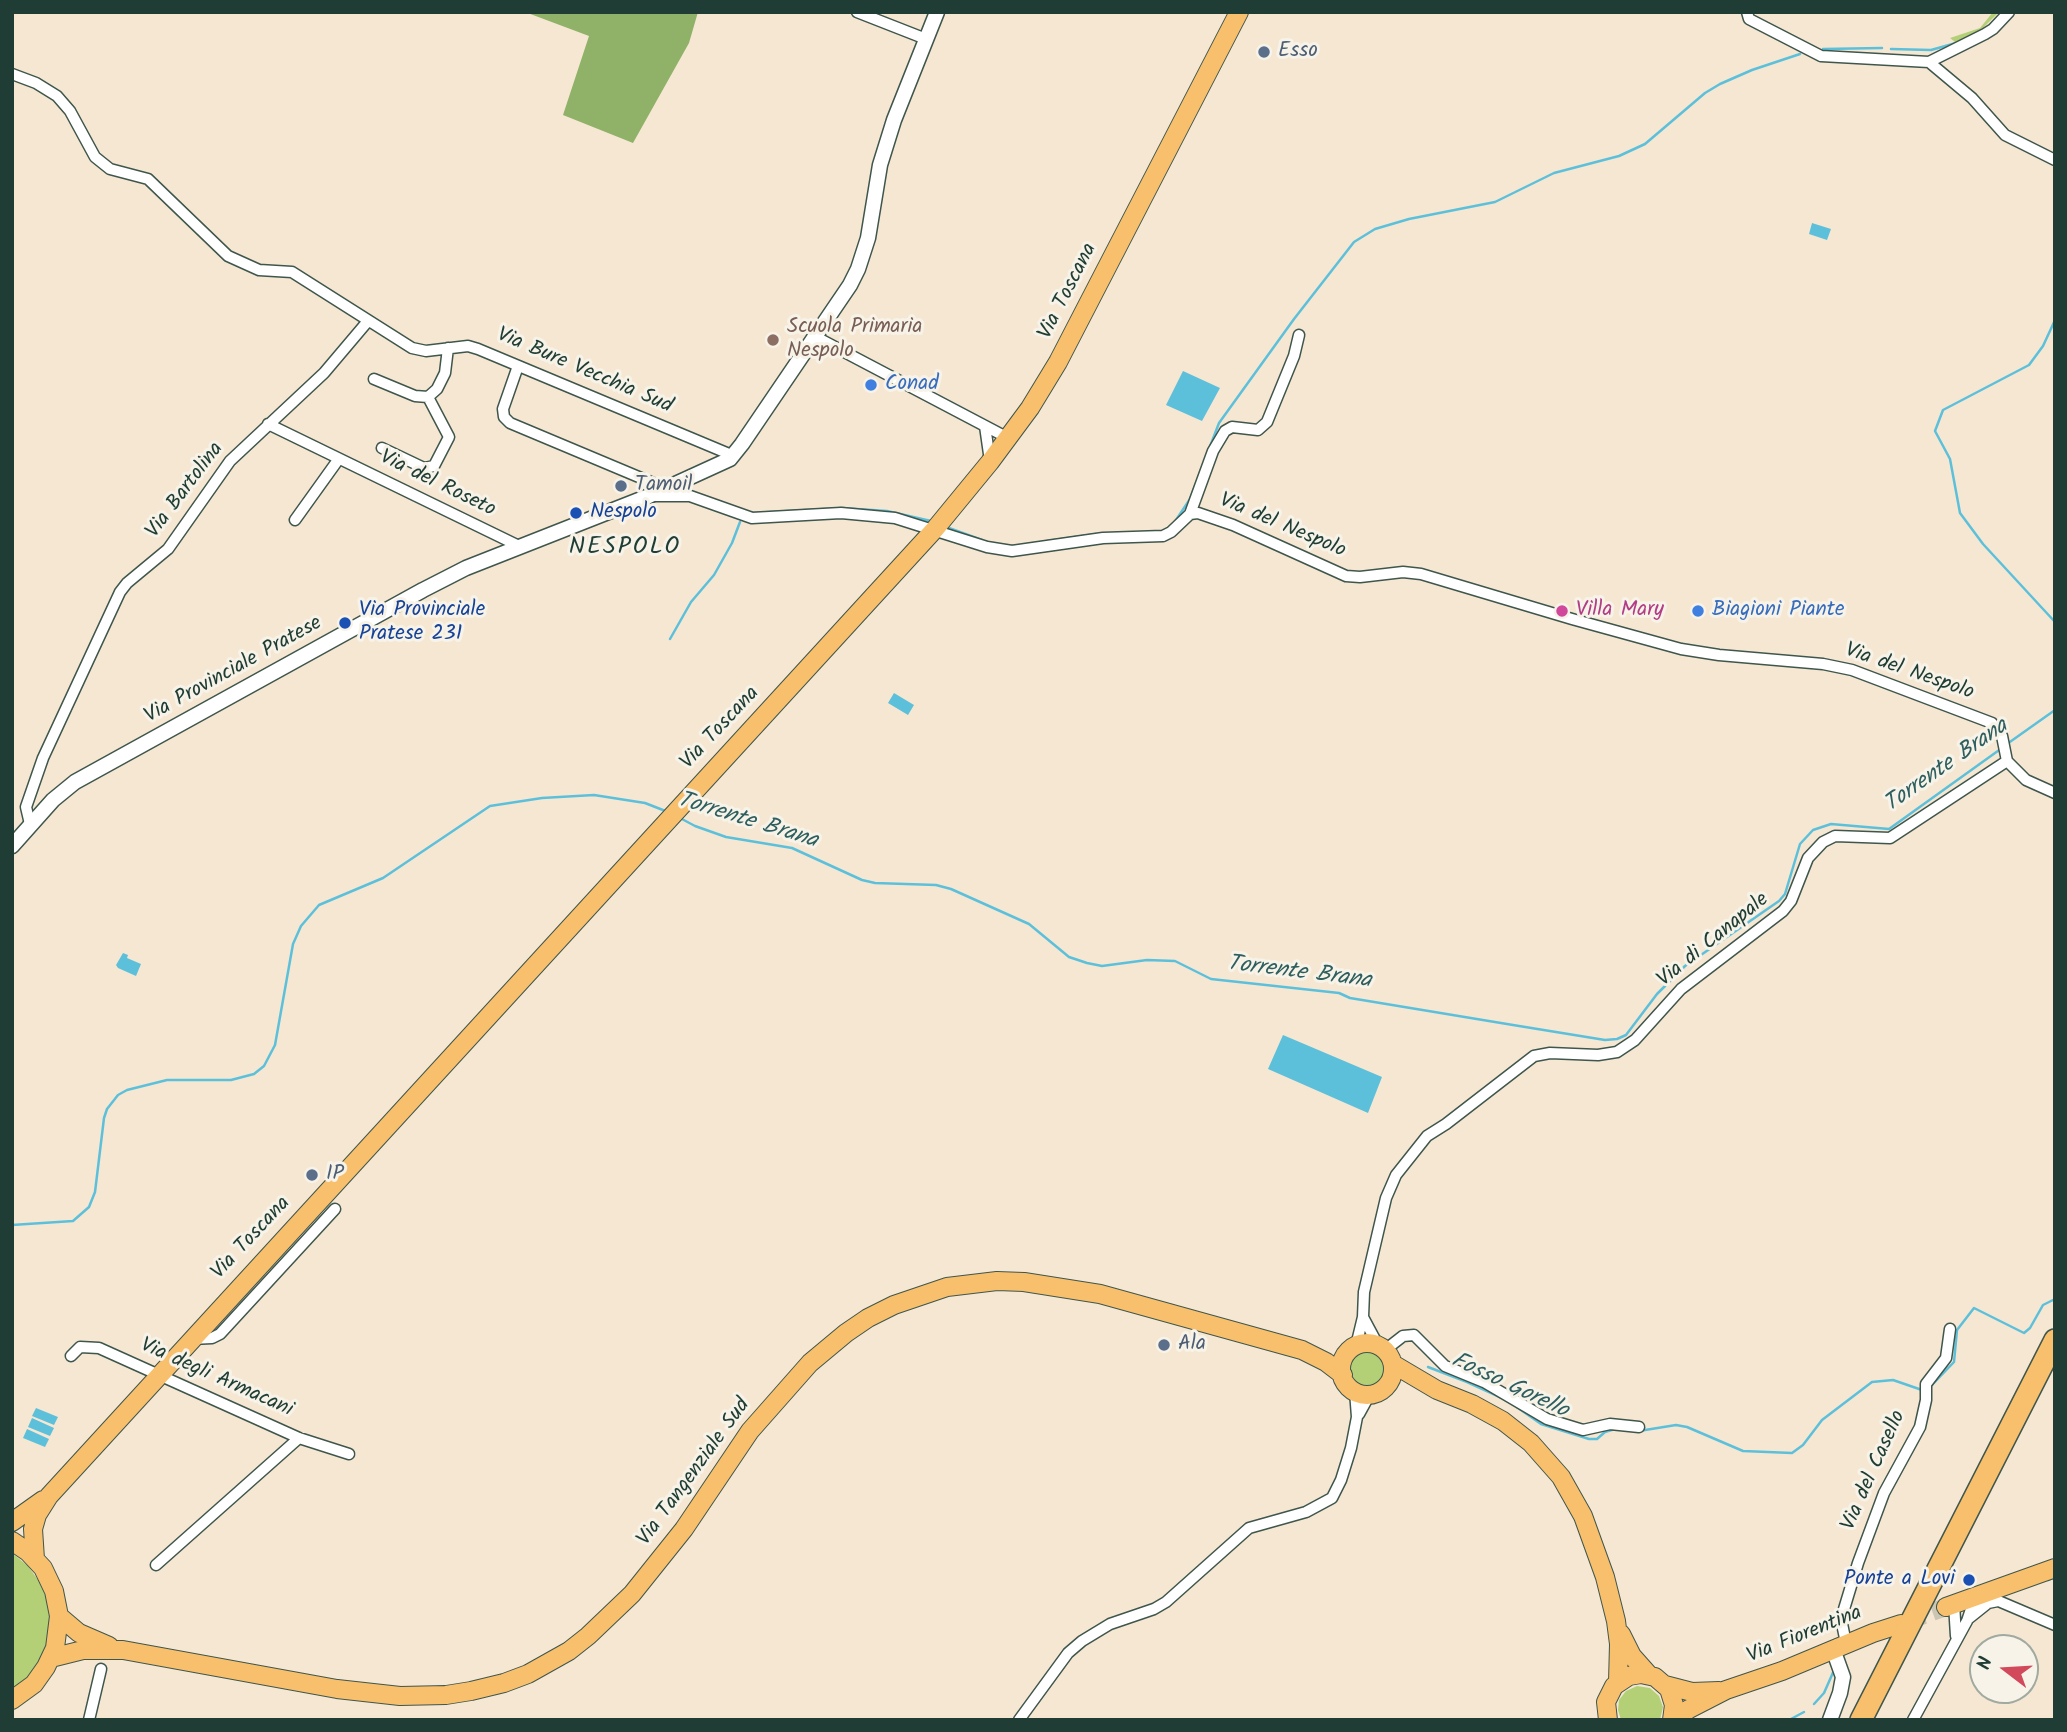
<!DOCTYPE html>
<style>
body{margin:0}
#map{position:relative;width:2067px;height:1732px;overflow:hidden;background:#f6e7d3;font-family:Kalam,sans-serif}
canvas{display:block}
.frame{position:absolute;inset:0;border:14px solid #1f3d34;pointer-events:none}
.north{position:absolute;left:1969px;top:1634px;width:70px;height:70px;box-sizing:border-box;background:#f7f3e8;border:2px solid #a1aaa0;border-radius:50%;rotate:287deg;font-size:19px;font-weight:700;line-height:28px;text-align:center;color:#1f3d34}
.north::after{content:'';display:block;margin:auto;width:24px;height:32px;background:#d1495b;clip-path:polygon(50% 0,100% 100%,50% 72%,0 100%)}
</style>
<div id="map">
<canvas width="2067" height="1732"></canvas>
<div class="frame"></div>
<div class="north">N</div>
</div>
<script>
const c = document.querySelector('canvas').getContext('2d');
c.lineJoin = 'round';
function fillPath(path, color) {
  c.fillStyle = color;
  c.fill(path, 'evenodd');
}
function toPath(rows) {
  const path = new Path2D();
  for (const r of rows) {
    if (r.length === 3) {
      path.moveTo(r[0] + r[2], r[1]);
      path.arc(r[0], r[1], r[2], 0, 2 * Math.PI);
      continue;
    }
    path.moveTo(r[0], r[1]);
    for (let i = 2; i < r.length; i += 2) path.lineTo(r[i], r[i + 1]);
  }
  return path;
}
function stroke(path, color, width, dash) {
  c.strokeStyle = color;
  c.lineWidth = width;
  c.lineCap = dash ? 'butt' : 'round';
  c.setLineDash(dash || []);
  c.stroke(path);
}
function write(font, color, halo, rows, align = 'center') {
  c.font = font + ' Kalam,sans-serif';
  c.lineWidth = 6;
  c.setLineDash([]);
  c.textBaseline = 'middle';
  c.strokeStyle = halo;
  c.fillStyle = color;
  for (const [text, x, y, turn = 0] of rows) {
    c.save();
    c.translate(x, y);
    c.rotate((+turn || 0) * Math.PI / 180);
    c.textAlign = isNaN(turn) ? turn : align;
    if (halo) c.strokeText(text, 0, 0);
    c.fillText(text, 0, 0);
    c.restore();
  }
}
fillPath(toPath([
 [1993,12,1999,12,1978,33,1955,42,1950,38,1980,28],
 [1368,1368,18],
 [12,1553,28,1566,41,1584,46,1598,50,1621,47,1644,40,1661,29,1677,12,1691],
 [1637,1686,1650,1688,1659,1696,1663,1707,1660,1720,1621,1720,1618,1710,1619,1700,1626,1691]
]), '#b4d077');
fillPath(toPath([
 [525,12,698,12,689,43,633,143,563,115,589,36]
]), '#8fb268');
fillPath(toPath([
 [1812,223,1831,229,1827,240,1809,234],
 [1183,371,1220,388,1202,421,1166,405],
 [894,693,914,705,908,715,888,703],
 [123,953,128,955,127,958,141,964,136,976,118,968,116,965],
 [1283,1035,1382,1077,1368,1113,1268,1069],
 [36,1408,58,1417,54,1425,32,1416],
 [32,1418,54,1428,50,1436,28,1427],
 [27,1429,49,1439,45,1447,23,1438]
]), '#5dc0db');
stroke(toPath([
 [1823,49,1882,48],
 [1891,49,1931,50,1956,43],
 [2055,320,2043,346,2029,365,1943,410,1935,431,1950,459,1960,513,1983,544,2055,622],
 [752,513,842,508,887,511,931,521],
 [1174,523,1190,499,1219,423,1294,319,1354,242,1375,229,1409,219,1495,202,1554,173,1619,156,1645,144,1705,93,1720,84,1752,70,1800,54],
 [949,528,982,540],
 [1047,541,1096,534],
 [670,639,691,602,714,575,732,543,740,522],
 [2007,744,2055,710],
 [680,818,695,826,726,837,792,848,862,880,875,883,936,885,951,889,1029,924,1069,957,1087,963,1102,966,1147,960,1175,961,1211,979,1339,993,1350,998,1513,1025,1605,1040,1617,1039,1626,1035,1657,994,1685,966,1779,901,1785,894,1800,844,1813,830,1831,824,1889,829,2002,748],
 [12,1225,73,1221,89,1207,95,1192,104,1118,107,1109,118,1095,127,1090,167,1080,231,1080,254,1074,264,1066,275,1045,293,944,301,926,319,905,383,878,490,806,542,798,594,795,645,803,668,812],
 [1428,1367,1467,1382,1502,1398],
 [1931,1386,1954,1362,1957,1330,1974,1308,2024,1333,2030,1328,2043,1305,2055,1299],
 [1511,1403,1541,1424,1589,1439,1597,1439,1605,1432,1615,1429],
 [1639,1431,1676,1425,1687,1427,1743,1451,1792,1453,1803,1445,1822,1420,1872,1382,1893,1380,1922,1390],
 [2048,1580,2055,1577],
 [1814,1704,1824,1693,1835,1668],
 [1789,1720,1804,1712]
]), '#5dc0db', 2.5);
stroke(toPath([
 [1907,1621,1946,1607]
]), '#cbc5b3', 18, [18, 9]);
const minor = toPath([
 [857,12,926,39],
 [1747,12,1749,19,1821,56,1929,62,1985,34,1993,29,2009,12],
 [1929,62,1972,98,2005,135,2055,160],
 [12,74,36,83,57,96,70,111,95,157,110,169,148,179,228,256,259,270,292,272,412,348,426,351,468,346,478,349,734,456],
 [814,336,1008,438],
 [518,366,503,409,504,417,510,423,665,488],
 [374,379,415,396,428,397,437,389,445,373,448,348],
 [268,424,519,546],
 [985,426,990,461],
 [382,448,424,468,434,466,449,437,428,397],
 [656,496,690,496,752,518,841,513,895,518,987,547,1012,551,1103,538,1163,536,1171,532,1190,514,1198,513,1233,525,1346,576,1360,577,1403,572,1421,574,1572,619,1681,649,1719,655,1823,664,1852,670,1992,723,2002,736,2007,761],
 [1190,514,1213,451,1225,431,1232,427,1258,430,1267,422,1294,356,1299,335],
 [295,520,338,460],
 [2007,761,2026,780,2055,793],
 [30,824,26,807,43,758,120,592,127,583,168,549,230,461,324,373,368,321],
 [1363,1317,1378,1345],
 [191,1339,212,1338,220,1334,335,1209],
 [1356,1346,1363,1317,1364,1292,1386,1198,1396,1175,1427,1136,1446,1124,1534,1056,1550,1053,1598,1055,1617,1052,1635,1040,1681,989,1783,911,1791,901,1808,858,1823,842,1835,836,1890,838,2007,761],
 [1385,1350,1403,1336,1414,1335,1445,1366,1484,1382,1547,1419,1583,1430,1610,1424,1639,1427],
 [71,1356,80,1347,99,1348,299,1438,349,1454],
 [1359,1414,1370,1394],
 [156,1565,299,1438],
 [1982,1594,2055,1625],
 [1954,1604,1956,1636],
 [1968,1619,1988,1603,1998,1601],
 [1846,1643,1841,1619,1858,1563,1884,1493,1920,1427,1926,1400,1926,1384,1946,1358,1950,1329],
 [89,1720,101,1669],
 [1019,1720,1068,1653,1082,1641,1110,1624,1154,1609,1166,1602,1249,1528,1306,1512,1332,1498,1341,1480,1351,1448,1357,1417,1355,1391],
 [1913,1720,1967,1621,1975,1597]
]);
const tertiary = toPath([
 [12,846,53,800,75,782,423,590,466,568,649,496,730,459,742,444,850,285,858,269,868,238,880,165,894,120,937,12],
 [1830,1720,1840,1693,1843,1677,1833,1649]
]);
const primary = toPath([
 [1367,1369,26],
 [1393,1364,1437,1390,1472,1404,1503,1421,1531,1443,1561,1477,1583,1516,1605,1577,1616,1621,1619,1644,1618,1682],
 [12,1522,43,1500],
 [12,1541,28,1552,43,1568,54,1591,59,1616,55,1648,46,1667,34,1684,12,1700],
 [35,1559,33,1529,37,1515,49,1496,935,529,990,462,1030,408,1058,362,1239,12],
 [1946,1607,2055,1568],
 [59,1616,79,1633,109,1646],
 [1621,1634,1632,1656,1648,1674],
 [51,1658,83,1650,123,1650,337,1689,400,1696,446,1695,471,1691,504,1683,528,1674,569,1651,588,1636,632,1594,684,1529,750,1431,810,1363,846,1333,868,1318,894,1305,947,1287,997,1281,1024,1282,1100,1294,1302,1350,1326,1362,1343,1375],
 [1665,1685,1692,1692,1719,1691],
 [1608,1720,1606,1702,1614,1686,1629,1676,1641,1674,1655,1677,1669,1689,1674,1705,1672,1720],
 [1674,1720,1689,1709,1726,1690,1782,1671,1873,1633,1901,1624]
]);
const motorway = toPath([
 [1861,1720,2055,1340]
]);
stroke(minor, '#3f564c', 13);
stroke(tertiary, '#3f564c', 17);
stroke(primary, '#3f564c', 20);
stroke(motorway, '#3f564c', 24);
stroke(minor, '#fff', 10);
stroke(tertiary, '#fff', 14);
stroke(primary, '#f8bf6c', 18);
stroke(motorway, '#f8bf6c', 21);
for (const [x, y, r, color] of [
 [1264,52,7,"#5c6f8a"],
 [773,340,7,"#8d6e63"],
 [871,385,7,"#3f7fe0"],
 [621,486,7,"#5c6f8a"],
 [576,513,7,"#1a4fb4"],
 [1562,611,7,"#d1479c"],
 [1698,611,7,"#3f7fe0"],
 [345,623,7,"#1a4fb4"],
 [312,1175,7,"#5c6f8a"],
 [1164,1345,7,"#5c6f8a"],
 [1969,1580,7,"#1a4fb4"]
]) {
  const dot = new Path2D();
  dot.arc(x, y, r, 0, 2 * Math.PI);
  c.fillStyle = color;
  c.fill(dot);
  stroke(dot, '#f7f3e8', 2.5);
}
write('21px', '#4e5e75', '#f7f3e8', [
 ["Esso",1278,52],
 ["Tamoil",635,486],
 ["IP",326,1175],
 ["Ala",1178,1345]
], 'left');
write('21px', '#1f3d34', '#f7f3e8', [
 ["Via Toscana",1069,292,-63],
 ["Via Bure Vecchia Sud",584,372,23],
 ["Via del Roseto",437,485,26],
 ["Via Bartolina",186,491,-53],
 ["Via del Nespolo",1282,527,23],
 ["Via Provinciale Pratese",234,671,-29],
 ["Via del Nespolo",1909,673,19],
 ["Via Toscana",721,729,-47],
 ["Via di Canapale",1714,941,-39],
 ["Via Toscana",252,1239,-47],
 ["Via degli Armacani",216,1379,24],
 ["Via del Casello",1875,1471,-66],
 ["Via Tangenziale Sud",695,1473,-54],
 ["Via Fiorentina",1805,1636,-22]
]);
write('21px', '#785e54', '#f7f3e8', [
 ["Scuola Primaria",787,328],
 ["Nespolo",787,352]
], 'left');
write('21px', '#366cbe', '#f7f3e8', [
 ["Conad",885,385],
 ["Biagioni Piante",1712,611]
], 'left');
write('21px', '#164399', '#f7f3e8', [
 ["Nespolo",590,513],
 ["Via Provinciale",359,611],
 ["Pratese 231",359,635],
 ["Ponte a Lovi",1955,1580,"right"]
], 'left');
write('21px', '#b23c85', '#f7f3e8', [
 ["Villa Mary",1576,611]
], 'left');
write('italic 23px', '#2e5e5e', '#f7f3e8', [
 ["Torrente Brana",1947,767,-35],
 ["Torrente Brana",747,822,17],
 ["Torrente Brana",1299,974,7],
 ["Fosso Gorello",1509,1387,25]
]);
c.letterSpacing = '2px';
write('24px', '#1f3d34', '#f7f3e8', [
 ["NESPOLO",625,549]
]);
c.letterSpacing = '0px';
</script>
